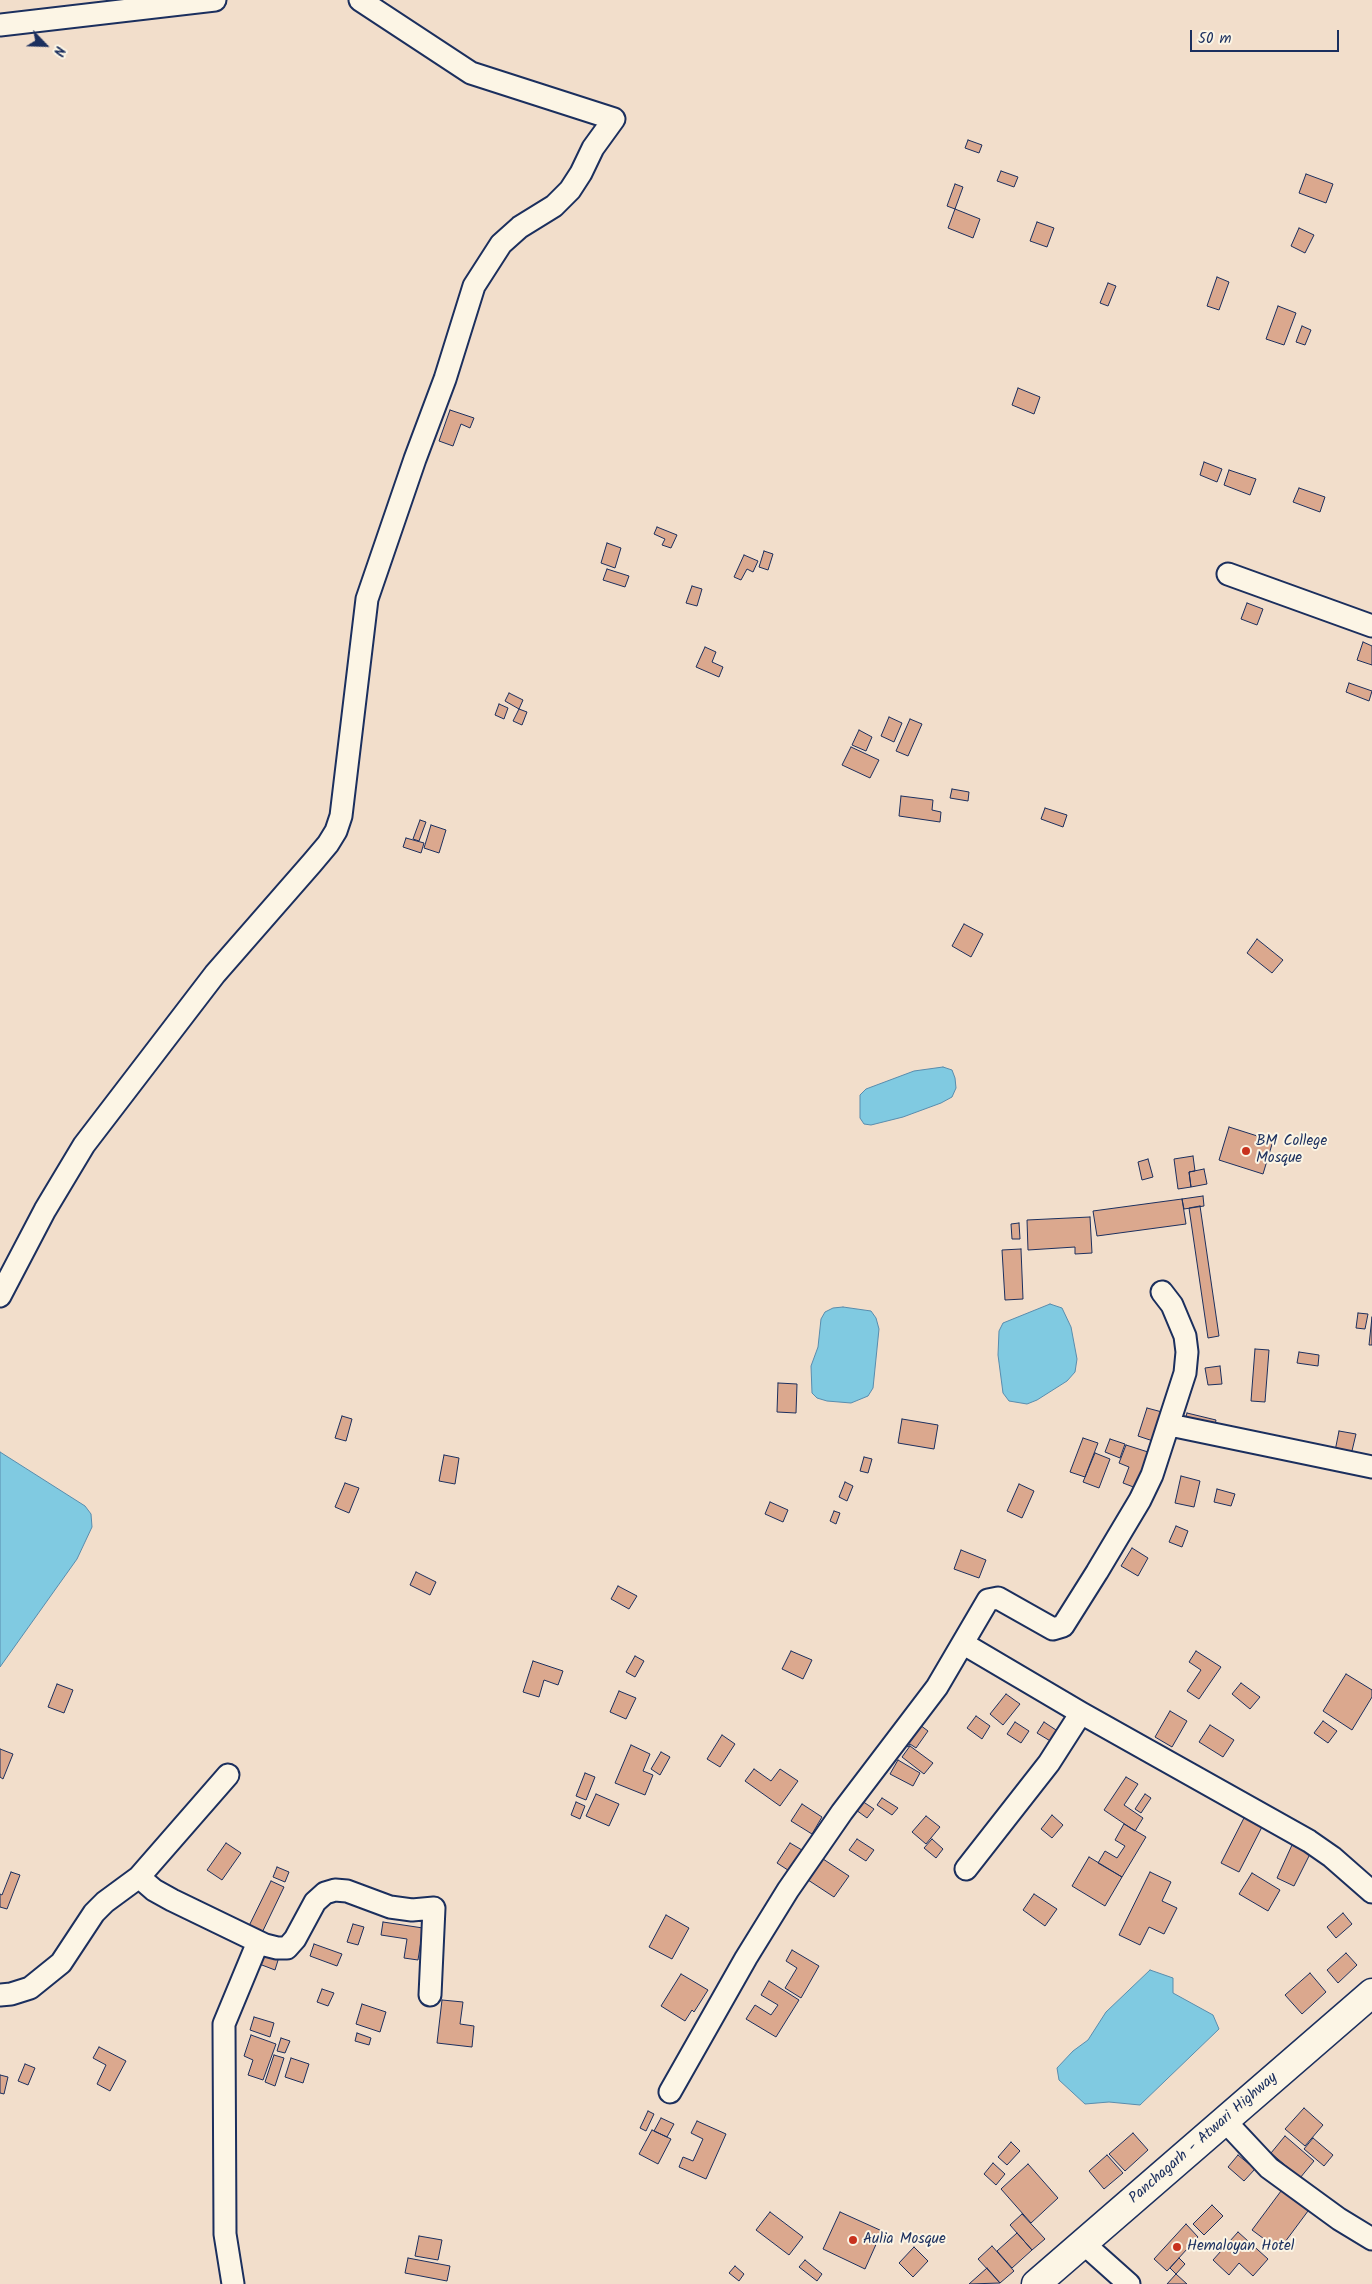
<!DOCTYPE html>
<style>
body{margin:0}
#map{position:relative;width:1372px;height:2284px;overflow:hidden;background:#f2decb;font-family:Kalam,sans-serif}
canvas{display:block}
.north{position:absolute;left:20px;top:20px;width:50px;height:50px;-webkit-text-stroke:4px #fcf5e5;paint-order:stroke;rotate:114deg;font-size:14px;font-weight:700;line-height:20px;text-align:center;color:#1b2f5e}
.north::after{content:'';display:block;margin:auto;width:18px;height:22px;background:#1b2f5e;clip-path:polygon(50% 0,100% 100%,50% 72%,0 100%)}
.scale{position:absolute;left:1190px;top:30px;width:149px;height:22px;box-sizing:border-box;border:2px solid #1b2f5e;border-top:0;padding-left:6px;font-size:15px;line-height:18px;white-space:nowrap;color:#1b2f5e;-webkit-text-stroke:4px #fcf5e5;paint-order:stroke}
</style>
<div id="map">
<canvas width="1372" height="2284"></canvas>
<div class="north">N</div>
<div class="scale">50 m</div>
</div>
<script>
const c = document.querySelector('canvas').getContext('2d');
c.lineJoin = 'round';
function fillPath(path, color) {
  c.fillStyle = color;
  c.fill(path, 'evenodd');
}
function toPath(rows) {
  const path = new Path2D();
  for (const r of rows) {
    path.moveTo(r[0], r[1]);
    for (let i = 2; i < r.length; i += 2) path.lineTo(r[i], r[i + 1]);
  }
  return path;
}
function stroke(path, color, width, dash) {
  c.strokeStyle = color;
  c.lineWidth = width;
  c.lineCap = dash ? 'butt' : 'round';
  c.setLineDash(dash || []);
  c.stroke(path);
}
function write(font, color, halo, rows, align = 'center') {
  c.font = font + ' Kalam,sans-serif';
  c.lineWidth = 4;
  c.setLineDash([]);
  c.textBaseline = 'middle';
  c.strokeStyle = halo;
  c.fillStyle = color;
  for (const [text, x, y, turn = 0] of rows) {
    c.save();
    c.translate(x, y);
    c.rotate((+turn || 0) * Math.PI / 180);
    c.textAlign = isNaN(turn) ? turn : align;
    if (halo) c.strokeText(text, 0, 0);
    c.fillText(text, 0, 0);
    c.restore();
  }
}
const water = toPath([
 [943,1067,952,1070,955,1078,956,1088,952,1097,941,1103,903,1117,871,1125,864,1124,860,1118,860,1095,866,1089,914,1071,943,1067],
 [1050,1304,1062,1308,1071,1327,1077,1359,1075,1372,1067,1381,1037,1400,1027,1404,1009,1401,1003,1393,998,1355,999,1331,1003,1323,1050,1304],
 [843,1307,871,1311,876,1318,879,1329,873,1388,868,1396,851,1403,827,1401,817,1398,812,1393,811,1366,818,1347,821,1319,825,1312,833,1308,843,1307],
 [0,1452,85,1506,91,1514,92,1527,77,1559,0,1667,0,1452],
 [1150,1970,1173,1978,1173,1993,1213,2015,1219,2029,1140,2105,1109,2102,1085,2104,1059,2080,1057,2068,1073,2051,1088,2040,1106,2012,1150,1970]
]);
fillPath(water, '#80cae1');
stroke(water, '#588cad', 1);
const building = toPath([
 [968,140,982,145,979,153,965,148,968,140],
 [1001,171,1018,177,1014,187,997,181,1001,171],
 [1306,174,1333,184,1326,203,1299,193,1306,174],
 [955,184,963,187,955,209,947,206,955,184],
 [955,209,980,219,973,238,948,228,955,209],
 [1037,222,1054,228,1047,247,1030,241,1037,222],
 [1299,228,1314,235,1305,253,1291,246,1299,228],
 [1217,277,1229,282,1219,310,1207,306,1217,277],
 [1108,283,1116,286,1108,306,1100,303,1108,283],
 [1278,306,1296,313,1284,345,1266,339,1278,306],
 [1302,326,1311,330,1305,345,1296,342,1302,326],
 [1018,388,1040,397,1034,414,1012,405,1018,388],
 [450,410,474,418,470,428,461,424,453,446,439,441,450,410],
 [1204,462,1222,469,1217,482,1200,475,1204,462],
 [1229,470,1256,479,1250,495,1224,485,1229,470],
 [1299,488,1325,497,1320,512,1293,502,1299,488],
 [657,527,677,535,671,548,662,545,665,539,654,534,657,527],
 [607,543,621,548,615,568,601,563,607,543],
 [764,551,773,554,768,570,759,567,764,551],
 [744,555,758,561,753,572,747,569,741,580,734,577,744,555],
 [607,569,629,576,625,587,603,580,607,569],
 [692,586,702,589,697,606,686,603,692,586],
 [1247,603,1263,609,1257,625,1241,619,1247,603],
 [1363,642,1372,646,1372,665,1357,660,1363,642],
 [705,647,716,652,712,662,723,667,719,677,696,667,705,647],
 [1349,683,1372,691,1369,701,1346,692,1349,683],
 [509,693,523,700,519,709,505,701,509,693],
 [499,704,508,708,504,719,495,715,499,704],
 [519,709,527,712,522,725,513,721,519,709],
 [889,717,902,723,894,742,881,736,889,717],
 [910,719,922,724,908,756,896,751,910,719],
 [859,730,872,737,866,751,852,745,859,730],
 [851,747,879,760,870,778,842,765,851,747],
 [952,789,969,792,968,801,950,798,952,789],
 [901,796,933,800,932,810,941,812,940,822,899,816,901,796],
 [1045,808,1067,815,1063,827,1041,819,1045,808],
 [420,820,426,822,419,841,413,839,420,820],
 [431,825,446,830,439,853,424,848,431,825],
 [406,838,424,843,421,853,403,847,406,838],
 [964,924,983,934,971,957,952,946,964,924],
 [1257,939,1283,960,1272,973,1247,953,1257,939],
 [1229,1127,1273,1141,1263,1174,1219,1160,1229,1127],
 [1193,1156,1195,1171,1189,1172,1191,1187,1178,1189,1174,1159,1193,1156],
 [1148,1159,1153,1177,1142,1180,1138,1162,1148,1159],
 [1204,1169,1207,1184,1191,1187,1189,1172,1204,1169],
 [1203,1196,1204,1206,1184,1209,1182,1199,1203,1196],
 [1182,1199,1186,1224,1097,1236,1093,1211,1182,1199],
 [1200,1206,1219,1336,1208,1338,1189,1208,1200,1206],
 [1090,1217,1092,1253,1075,1254,1075,1247,1028,1250,1027,1220,1090,1217],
 [1019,1223,1020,1239,1012,1239,1011,1224,1019,1223],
 [1021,1249,1023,1299,1005,1300,1002,1250,1021,1249],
 [1358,1313,1368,1314,1365,1329,1356,1328,1358,1313],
 [1372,1317,1372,1345,1369,1345,1372,1317],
 [1255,1349,1269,1350,1265,1402,1251,1401,1255,1349],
 [1299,1352,1319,1355,1318,1366,1297,1363,1299,1352],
 [1220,1366,1222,1384,1208,1385,1205,1368,1220,1366],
 [778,1383,797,1384,796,1413,777,1412,778,1383],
 [1147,1408,1162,1412,1153,1441,1138,1436,1147,1408],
 [1187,1413,1216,1420,1214,1430,1184,1424,1187,1413],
 [342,1416,352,1419,346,1441,335,1438,342,1416],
 [902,1419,938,1425,934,1449,898,1443,902,1419],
 [1339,1431,1356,1434,1351,1455,1335,1451,1339,1431],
 [1083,1438,1098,1443,1085,1477,1070,1472,1083,1438],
 [1110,1439,1125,1444,1120,1458,1105,1452,1110,1439],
 [1126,1445,1148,1452,1136,1488,1123,1483,1129,1467,1119,1463,1126,1445],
 [1095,1453,1110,1459,1099,1488,1083,1482,1095,1453],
 [444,1455,459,1458,455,1484,439,1481,444,1455],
 [864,1457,872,1459,868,1473,860,1471,864,1457],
 [1181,1476,1200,1481,1194,1507,1175,1503,1181,1476],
 [845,1482,853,1486,847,1501,839,1497,845,1482],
 [345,1483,359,1488,349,1513,335,1507,345,1483],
 [1019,1484,1034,1491,1022,1518,1007,1511,1019,1484],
 [1217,1489,1235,1494,1231,1506,1214,1502,1217,1489],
 [770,1502,788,1510,783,1522,765,1514,770,1502],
 [834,1511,840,1513,836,1524,830,1521,834,1511],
 [1176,1526,1188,1531,1182,1547,1169,1542,1176,1526],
 [1132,1548,1148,1558,1138,1576,1121,1566,1132,1548],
 [961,1550,986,1560,979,1578,954,1569,961,1550],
 [416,1572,436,1582,430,1595,410,1585,416,1572],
 [618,1586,637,1596,629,1609,611,1599,618,1586],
 [791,1651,812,1660,803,1679,782,1669,791,1651],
 [1196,1651,1221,1667,1199,1699,1187,1691,1201,1670,1189,1662,1196,1651],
 [635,1656,644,1661,635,1677,626,1672,635,1656],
 [533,1661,563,1671,558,1685,544,1680,539,1697,523,1692,533,1661],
 [1346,1674,1372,1690,1372,1697,1352,1730,1323,1711,1346,1674],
 [1241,1683,1260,1697,1250,1709,1232,1694,1241,1683],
 [57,1684,73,1690,64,1713,48,1707,57,1684],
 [619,1691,636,1698,626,1719,610,1712,619,1691],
 [1006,1694,1020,1704,1003,1725,990,1714,1006,1694],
 [1170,1711,1187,1721,1172,1747,1155,1737,1170,1711],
 [976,1716,990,1726,982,1739,967,1728,976,1716],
 [1323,1721,1337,1731,1328,1743,1314,1733,1323,1721],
 [916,1722,928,1731,916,1748,910,1744,908,1747,901,1742,916,1722],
 [1015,1722,1029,1731,1021,1743,1007,1734,1015,1722],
 [1044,1722,1059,1732,1052,1742,1037,1733,1044,1722],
 [1210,1725,1234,1740,1223,1757,1199,1742,1210,1725],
 [722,1735,735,1744,720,1767,707,1759,722,1735],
 [631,1745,650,1754,643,1771,653,1775,645,1795,615,1783,631,1745],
 [910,1746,933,1763,924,1774,902,1757,910,1746],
 [0,1749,13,1754,3,1779,0,1777,0,1749],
 [661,1752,670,1757,660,1775,651,1769,661,1752],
 [898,1760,920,1773,913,1786,890,1774,898,1760],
 [754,1769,771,1781,780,1769,798,1781,780,1806,745,1781,754,1769],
 [585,1773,595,1777,586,1800,576,1796,585,1773],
 [1126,1777,1138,1784,1124,1805,1143,1818,1135,1831,1104,1810,1126,1777],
 [596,1794,619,1804,609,1826,586,1816,596,1794],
 [1145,1794,1151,1798,1141,1813,1135,1809,1145,1794],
 [882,1798,898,1808,892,1815,877,1805,882,1798],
 [862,1801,874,1809,867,1818,856,1810,862,1801],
 [576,1802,585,1806,580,1819,571,1815,576,1802],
 [802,1804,822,1817,812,1834,791,1821,802,1804],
 [1052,1815,1063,1825,1052,1838,1041,1829,1052,1815],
 [926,1816,940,1827,926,1844,912,1832,926,1816],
 [1245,1816,1263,1825,1239,1872,1221,1863,1245,1816],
 [1124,1824,1146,1837,1122,1877,1098,1863,1105,1851,1117,1858,1125,1846,1115,1840,1124,1824],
 [857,1839,874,1850,866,1861,849,1850,857,1839],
 [932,1839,943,1849,936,1858,924,1848,932,1839],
 [226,1843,241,1853,222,1880,207,1870,226,1843],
 [790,1843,807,1853,794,1874,777,1863,790,1843],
 [1292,1845,1310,1854,1294,1886,1277,1878,1292,1845],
 [820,1857,849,1876,834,1897,805,1878,820,1857],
 [1089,1857,1122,1877,1105,1906,1072,1886,1089,1857],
 [277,1867,289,1872,285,1882,273,1877,277,1867],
 [11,1872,20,1875,7,1909,0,1907,0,1894,2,1895,11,1872],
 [1150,1872,1171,1882,1162,1901,1177,1908,1164,1934,1149,1927,1140,1945,1119,1935,1150,1872],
 [1252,1873,1280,1890,1268,1911,1239,1894,1252,1873],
 [271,1881,284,1887,259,1939,246,1932,271,1881],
 [1034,1894,1057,1909,1045,1926,1023,1910,1034,1894],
 [1343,1913,1352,1924,1336,1938,1327,1927,1343,1913],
 [666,1915,689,1928,672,1959,649,1947,666,1915],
 [383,1922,423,1928,418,1960,404,1958,407,1939,381,1935,383,1922],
 [353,1924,364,1927,358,1945,347,1942,353,1924],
 [314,1944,342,1954,337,1966,310,1956,314,1944],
 [259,1949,279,1957,275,1970,254,1962,259,1949],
 [792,1950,819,1966,801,1998,785,1988,797,1968,786,1961,792,1950],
 [1346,1953,1357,1965,1338,1983,1327,1970,1346,1953],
 [1310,1973,1326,1992,1302,2014,1285,1995,1310,1973],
 [681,1974,708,1990,694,2012,692,2010,685,2021,661,2006,681,1974],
 [769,1981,799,2000,776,2037,746,2019,755,2005,771,2015,778,2005,761,1995,769,1981],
 [322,1989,334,1993,328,2006,317,2002,322,1989],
 [442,2000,463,2002,460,2024,474,2026,472,2047,437,2043,442,2000],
 [362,2004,386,2012,380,2032,356,2024,362,2004],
 [254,2017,274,2023,270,2037,250,2030,254,2017],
 [357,2033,371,2038,369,2045,355,2041,357,2033],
 [251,2035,276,2044,263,2080,248,2075,253,2060,244,2056,251,2035],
 [281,2038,290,2041,285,2053,277,2051,281,2038],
 [99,2047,126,2061,110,2091,97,2084,106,2065,93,2058,99,2047],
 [274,2055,284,2058,275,2086,265,2082,274,2055],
 [291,2058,309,2064,303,2083,285,2077,291,2058],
 [25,2064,35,2068,28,2085,18,2081,25,2064],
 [0,2075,8,2077,4,2094,0,2093,0,2075],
 [1304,2108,1323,2125,1305,2146,1285,2129,1304,2108],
 [648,2111,654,2114,646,2131,640,2128,648,2111],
 [661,2118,674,2124,667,2137,654,2131,661,2118],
 [697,2121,726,2134,706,2179,679,2167,683,2157,693,2161,703,2139,691,2133,697,2121],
 [652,2130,671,2139,658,2164,639,2154,652,2130],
 [1133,2133,1148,2150,1125,2171,1109,2154,1133,2133],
 [1285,2136,1314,2161,1300,2178,1271,2153,1285,2136],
 [1313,2138,1333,2155,1324,2166,1304,2149,1313,2138],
 [1011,2142,1020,2151,1007,2165,998,2157,1011,2142],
 [1107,2155,1123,2173,1104,2189,1089,2171,1107,2155],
 [1238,2155,1255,2169,1244,2181,1228,2167,1238,2155],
 [993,2163,1005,2174,996,2185,984,2174,993,2163],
 [1028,2164,1058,2198,1031,2223,1001,2189,1028,2164],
 [1284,2187,1311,2207,1279,2250,1252,2230,1284,2187],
 [1212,2205,1223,2216,1204,2235,1193,2224,1212,2205],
 [770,2212,803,2237,789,2255,756,2230,770,2212],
 [840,2212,882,2231,865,2269,823,2249,840,2212],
 [1022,2214,1045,2239,1032,2250,1010,2225,1022,2214],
 [1186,2224,1198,2237,1167,2271,1154,2259,1186,2224],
 [1238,2232,1268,2259,1253,2276,1239,2263,1229,2275,1213,2260,1238,2232],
 [1017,2233,1032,2250,1012,2268,997,2251,1017,2233],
 [419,2236,442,2240,438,2260,415,2256,419,2236],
 [992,2246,1014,2271,1000,2283,978,2259,992,2246],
 [914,2247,928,2261,913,2277,899,2263,914,2247],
 [408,2258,450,2266,447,2281,405,2273,408,2258],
 [1179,2258,1185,2264,1176,2274,1170,2268,1179,2258],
 [805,2260,822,2274,817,2281,799,2267,805,2260],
 [735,2266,744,2274,739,2281,729,2273,735,2266],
 [987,2268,1000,2283,969,2284,987,2268],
 [1176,2274,1187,2284,1167,2284,1176,2274]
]);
fillPath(building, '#dba88e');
stroke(building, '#1b2f5e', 1);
const street = toPath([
 [0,25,215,0],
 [1228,574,1372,626],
 [0,1296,45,1210,84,1145,215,974,312,863,328,844,336,831,341,816,367,599,415,459,445,379,474,286,501,244,520,227,554,206,570,190,581,173,593,148,614,119,471,73,360,0],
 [1170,1425,1372,1467],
 [964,1644,1081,1713,1309,1841,1332,1857,1372,1892],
 [966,1869,1049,1763,1081,1713],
 [139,1877,154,1890,172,1900,265,1945,277,1948,287,1948,295,1939,315,1902,325,1893,335,1890,347,1891,390,1907,412,1910,434,1908,430,1995],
 [0,1995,11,1994,30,1988,61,1963,94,1913,105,1902,139,1877,228,1775],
 [670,2092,746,1958,788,1890,842,1812,937,1687,988,1600,998,1598,1053,1629,1063,1626,1097,1572,1140,1500,1152,1475,1185,1373,1187,1352,1185,1336,1172,1305,1162,1292],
 [1225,2121,1269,2168,1339,2219,1372,2239],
 [1083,2243,1129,2284],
 [233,2284,225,2234,224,2024,258,1942]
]);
const secondary = toPath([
 [1036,2284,1372,1993]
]);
stroke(street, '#1b2f5e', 25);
stroke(secondary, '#1b2f5e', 31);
stroke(street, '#fcf5e5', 21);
stroke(secondary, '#fcf5e5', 28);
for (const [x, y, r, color] of [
 [1246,1151,5,"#c8321e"],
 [853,2240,5,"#c8321e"],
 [1177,2247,5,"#c8321e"]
]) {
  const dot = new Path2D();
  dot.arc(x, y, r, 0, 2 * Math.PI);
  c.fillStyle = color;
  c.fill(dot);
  stroke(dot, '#fcf5e5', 2);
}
write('15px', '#1b2f5e', '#fcf5e5', [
 ["BM College",1256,1142],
 ["Mosque",1256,1159],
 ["Aulia Mosque",863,2240],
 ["Hemaloyan Hotel",1187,2247]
], 'left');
write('15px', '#1b2f5e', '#fcf5e5', [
 ["Panchagarh - Atwari Highway",1204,2139,-41]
]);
</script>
